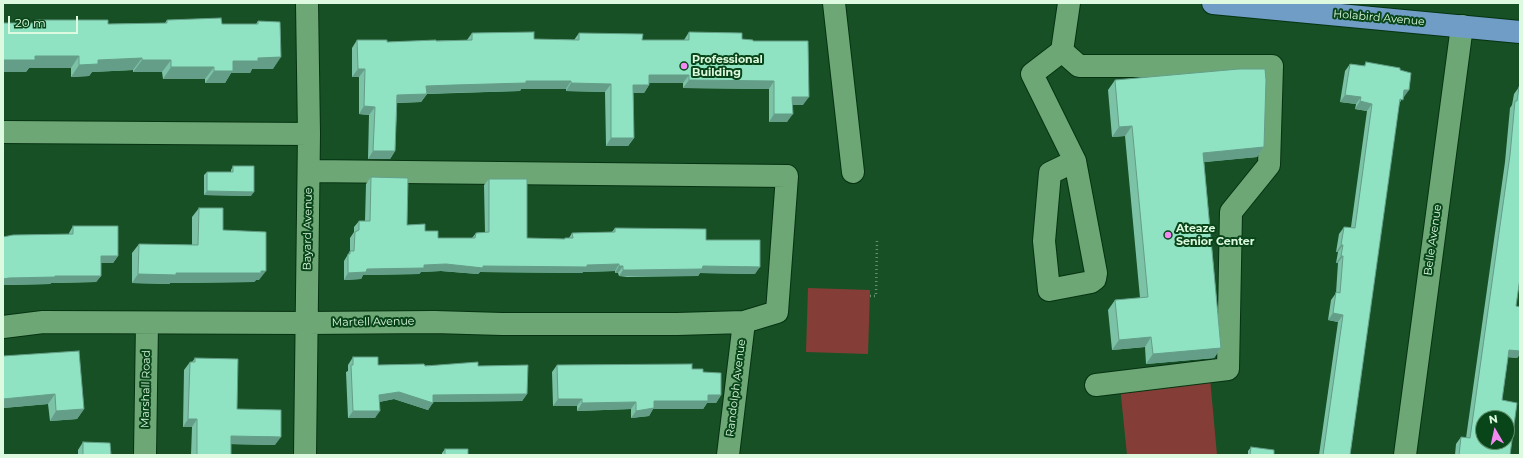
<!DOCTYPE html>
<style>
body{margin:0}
#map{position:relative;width:1523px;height:458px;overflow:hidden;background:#175024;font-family:Montserrat,sans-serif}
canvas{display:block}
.frame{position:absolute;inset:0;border:4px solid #ddfae0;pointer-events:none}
.north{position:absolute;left:1475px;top:410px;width:40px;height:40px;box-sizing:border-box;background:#084519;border:1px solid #5d8d69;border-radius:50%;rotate:351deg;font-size:11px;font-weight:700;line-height:16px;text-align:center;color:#ddfae0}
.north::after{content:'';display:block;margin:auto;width:14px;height:18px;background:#f38af1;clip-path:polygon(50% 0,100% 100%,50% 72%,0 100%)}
.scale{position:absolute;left:8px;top:16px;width:70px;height:18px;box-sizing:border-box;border:2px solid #ddfae0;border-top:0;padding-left:5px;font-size:12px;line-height:14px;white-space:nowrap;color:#ddfae0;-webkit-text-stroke:3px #084519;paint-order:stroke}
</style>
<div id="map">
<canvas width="1523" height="458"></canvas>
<div class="frame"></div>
<div class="north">N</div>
<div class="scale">20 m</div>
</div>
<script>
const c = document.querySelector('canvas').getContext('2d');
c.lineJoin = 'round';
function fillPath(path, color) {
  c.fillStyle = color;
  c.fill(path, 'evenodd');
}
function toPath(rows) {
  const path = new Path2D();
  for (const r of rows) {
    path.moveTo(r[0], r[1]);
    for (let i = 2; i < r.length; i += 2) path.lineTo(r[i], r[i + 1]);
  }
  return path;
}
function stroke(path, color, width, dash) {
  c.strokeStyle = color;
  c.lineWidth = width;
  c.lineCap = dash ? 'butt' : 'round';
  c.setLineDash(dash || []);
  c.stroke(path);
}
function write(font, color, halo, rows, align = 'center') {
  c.font = font + ' Montserrat,sans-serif';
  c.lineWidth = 4;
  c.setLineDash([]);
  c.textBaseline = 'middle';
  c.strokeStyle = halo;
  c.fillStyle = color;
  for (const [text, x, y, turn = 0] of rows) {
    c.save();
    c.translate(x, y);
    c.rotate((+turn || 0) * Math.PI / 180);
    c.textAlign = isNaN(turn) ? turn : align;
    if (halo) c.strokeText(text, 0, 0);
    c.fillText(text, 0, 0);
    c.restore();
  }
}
fillPath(toPath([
 [808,288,870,290,868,354,806,352],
 [1210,378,1217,455,1127,455,1120,386]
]), '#843e37');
const minor = toPath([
 [834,3,853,172],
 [1069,3,1062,51,1032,74,1075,161,1096,273,1095,279,1091,282,1049,290,1044,241,1050,173,1075,161],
 [1062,51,1079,66,1272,66,1269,165,1231,212,1228,369,1096,385],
 [3,132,309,134],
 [3,327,43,322,307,323,434,322,502,324,677,324,744,322,777,312,787,176,309,171],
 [145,455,147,323],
 [305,455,309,134,307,3],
 [728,455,744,322],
 [1405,455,1462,26]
]);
const major = toPath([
 [1213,3,1520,32]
]);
stroke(minor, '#063312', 24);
stroke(major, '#063312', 24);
stroke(toPath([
 [870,296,876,296,877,240]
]), '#64926d', 2.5, [1, 3]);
stroke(minor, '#6ea776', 22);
stroke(major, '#709dc6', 22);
fillPath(toPath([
 [35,20,108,24,165,23,167,20,222,24,256,24,258,21,273,69,252,69,250,73,231,73,225,83,205,83,205,79,163,79,162,72,133,72,133,70,92,72,89,76,71,77,71,68,29,68,26,72,33,23],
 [689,32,753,41,803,105,792,105,787,122,769,122,769,89,683,88,683,83,649,83,649,85,644,93,633,93,634,138,628,146,606,146,605,92,566,91,566,89,521,89,520,91,427,94,421,102,397,103,395,151,390,159,368,159,369,115,359,114,359,77,352,77,352,48,357,40,387,42,467,40,472,33,534,39,574,40,579,33,642,40,684,40],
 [1366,62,1400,70,1404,97,1403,97,1399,104,1350,455,1319,455,1338,322,1328,320,1331,300,1336,293,1338,263,1336,263,1338,252,1336,252,1339,234,1344,227,1351,227,1367,111,1355,109,1356,104,1340,102,1345,71,1350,64,1364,66],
 [1115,80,1264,147,1257,157,1204,162,1221,348,1214,358,1146,364,1145,347,1112,350,1108,310,1115,300,1140,298,1125,136,1112,137,1108,90],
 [1519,87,1516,306,1520,354,1517,358,1508,357,1502,400,1510,455,1455,455,1456,444,1461,437,1466,438,1505,162,1510,108,1512,105,1514,94],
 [233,166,251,196,204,195,204,175,207,172,231,172,231,170],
 [371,177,407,225,425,231,438,238,472,238,476,233,485,232,484,185,489,179,527,238,564,239,565,238,569,238,572,233,612,232,615,228,706,240,755,274,700,273,698,276,627,277,619,276,618,273,615,273,615,271,583,272,582,273,480,272,478,274,441,271,421,272,419,274,363,275,361,279,344,280,344,261,350,251,350,238,354,232,354,227,359,221,365,221,366,184],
 [199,208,223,230,259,280,256,280,254,282,170,283,170,284,132,283,132,253,139,244,192,245,192,217],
 [73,226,118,256,113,263,101,263,101,276,96,282,51,283,50,284,5,285,69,234,69,233],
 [3,356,84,409,77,419,50,421,48,404,3,408],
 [353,357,378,365,478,366,527,394,522,401,433,402,428,410,394,399,379,402,375,418,348,418,346,372,348,371,348,365],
 [195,358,237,409,275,445,231,444,231,455,191,455,192,427,183,427,184,370,190,362,192,362],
 [557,365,692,369,703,372,721,395,716,403,707,403,703,409,653,409,649,416,631,418,631,409,577,411,577,406,553,406,552,372],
 [83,442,111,455,78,455,78,450],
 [1251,447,1274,455,1248,455,1248,451],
 [445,449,468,455,442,455,442,453]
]), '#7bc2a7');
fillPath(toPath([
 [35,56,79,56,71,68,29,68,26,72,3,72,3,60],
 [281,57,273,69,252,69,250,73,231,73,225,83,205,83,214,71,233,61,258,58],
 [142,58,133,70,92,72,89,76,71,77,79,65,98,60],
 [142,60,171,60,162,72,133,72],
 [171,67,214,67,205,79,163,79],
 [358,69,365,69,359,77,352,77],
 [649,75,689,75,683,83,644,83],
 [689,80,774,81,769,89,683,88],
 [526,81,571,81,566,89,521,89,520,91,448,93,421,94,426,86],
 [571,83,611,84,605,92,566,91],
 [633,85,649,85,644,93,628,93],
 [1404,90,1409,90,1404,97,1399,97],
 [427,94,421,102,392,103,397,95],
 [1345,95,1361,97,1356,104,1340,102],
 [792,97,809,97,803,105,787,105],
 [1360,101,1372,104,1367,111,1355,109],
 [364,106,375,107,369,115,359,114],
 [774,114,793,114,787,122,769,122],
 [1132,126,1125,136,1112,137,1119,127],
 [611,138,634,138,628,146,606,146],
 [1264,147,1257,157,1196,163,1203,153],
 [373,151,395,151,390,159,368,159],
 [207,191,254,192,251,196,204,195],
 [1341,245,1343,245,1338,252,1336,252],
 [101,256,118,256,113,263,96,263],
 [1341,256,1343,256,1338,263,1336,263],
 [446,264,483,266,587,265,619,264,615,271,583,272,582,273,480,272,478,274,441,271,421,272,419,274,363,275,361,279,344,280,348,273,367,269,424,265],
 [619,266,623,266,618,273,615,273],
 [703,266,760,267,755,274,700,273,698,276,619,276,623,270],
 [266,271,259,280,256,280,254,282,170,283,170,284,132,283,138,274],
 [55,276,101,276,96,282,51,283,50,284,3,285,3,279,9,278],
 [1333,313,1343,315,1338,322,1328,320],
 [1151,337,1145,347,1112,350,1119,340],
 [1221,348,1214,358,1146,364,1153,354],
 [1509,350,1520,351,1520,354,1517,358,1505,357],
 [399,392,433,395,527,394,522,401,431,402,433,403,428,410,394,399,374,403,379,395],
 [55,394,48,404,3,408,3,399],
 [708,395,721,395,716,403,707,403,703,409,653,409,649,416,631,418,636,411,654,401],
 [558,399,582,399,577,406,553,406],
 [636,402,631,409,577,411,582,403],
 [84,409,77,419,50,421,56,411],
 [353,411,380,411,375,418,348,418],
 [188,419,197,419,192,427,183,427],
 [231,436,281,437,275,445,225,444]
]), '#649e88');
const building = toPath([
 [221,18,222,24,258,24,258,21,280,22,281,57,258,58,258,61,233,61,233,71,214,71,214,67,171,67,171,60,142,60,142,58,98,60,98,64,79,65,79,56,35,56,35,60,3,60,3,23,35,23,35,20,108,20,108,24,167,23,167,20,221,18],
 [534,32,534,39,579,40,579,33,643,34,642,40,689,40,689,32,742,33,742,39,753,40,753,41,808,41,809,97,792,97,793,114,774,114,774,81,689,80,689,75,649,75,649,85,633,85,634,138,611,138,611,84,571,83,571,81,526,81,526,83,454,85,426,86,427,94,397,95,395,151,373,151,375,107,364,106,365,69,358,69,357,40,387,40,387,42,436,40,436,41,472,40,472,33,534,32],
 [1366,62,1400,68,1400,70,1411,73,1409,90,1404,90,1403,100,1400,99,1350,455,1323,455,1343,315,1333,313,1336,292,1340,293,1343,256,1341,256,1343,245,1341,245,1344,227,1355,228,1372,104,1360,101,1361,97,1345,95,1350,64,1365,66,1366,62],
 [1239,69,1265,69,1266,80,1264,147,1203,153,1221,348,1153,354,1151,337,1119,340,1115,300,1148,297,1132,126,1119,127,1115,80,1239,69],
 [1519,87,1520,87,1520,278,1516,306,1520,307,1520,351,1509,350,1502,400,1517,403,1510,455,1459,455,1461,437,1470,438,1510,155,1515,101,1517,101,1519,87],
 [1483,418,1507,418,1507,442,1483,442,1483,418],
 [233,166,254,166,254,192,207,191,207,172,233,172,233,166],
 [371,177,408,178,407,225,425,224,425,231,438,231,438,238,475,238,476,233,489,232,489,179,527,179,527,238,565,239,565,238,573,238,572,233,615,232,615,228,706,229,706,240,760,240,760,267,703,266,702,269,632,270,623,270,623,266,619,266,619,264,587,265,587,267,483,266,483,268,446,264,424,265,424,268,367,269,366,272,348,273,348,254,350,254,350,251,354,251,355,232,359,230,359,221,370,221,371,177],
 [199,208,223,208,223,230,266,232,266,271,261,271,261,273,176,273,176,275,138,274,139,244,198,245,199,208],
 [73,226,118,226,118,256,101,256,101,276,55,276,55,277,9,278,3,279,3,237,13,235,73,234,73,226],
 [79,351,84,409,56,411,55,394,3,399,3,356,79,351],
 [353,357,378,357,378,365,424,364,425,366,478,362,478,366,528,365,527,394,433,395,433,403,399,392,379,395,380,411,353,411,351,365,353,365,353,357],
 [195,358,238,359,237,409,281,410,281,437,231,436,231,455,197,455,197,419,188,419,190,362,195,362,195,358],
 [692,364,692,369,703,369,703,372,721,373,721,395,708,395,708,401,654,401,654,408,636,411,636,402,582,403,582,399,558,399,557,365,692,364],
 [83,442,110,443,111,455,83,455,83,442],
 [1251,447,1274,450,1274,455,1250,455,1251,447],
 [445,449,468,449,468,455,445,455,445,449]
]);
fillPath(building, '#8fe2c2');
stroke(building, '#649e88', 1);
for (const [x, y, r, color] of [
 [684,66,4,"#f38af1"],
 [1168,235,4,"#f38af1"]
]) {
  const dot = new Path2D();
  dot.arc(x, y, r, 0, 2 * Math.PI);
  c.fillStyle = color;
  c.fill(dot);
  stroke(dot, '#084519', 1.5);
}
write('11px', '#ddfae0', '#084519', [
 ["Holabird Avenue",1379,18,5],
 ["Bayard Avenue",308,229,-89],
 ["Belle Avenue",1433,240,-82],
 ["Martell Avenue",373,322,-1],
 ["Randolph Avenue",736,388,-83],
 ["Marshall Road",146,389,-89]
]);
write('bold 11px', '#ddfae0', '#084519', [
 ["Professional",692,60],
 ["Building",692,73],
 ["Ateaze",1176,229],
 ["Senior Center",1176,242]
], 'left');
</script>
